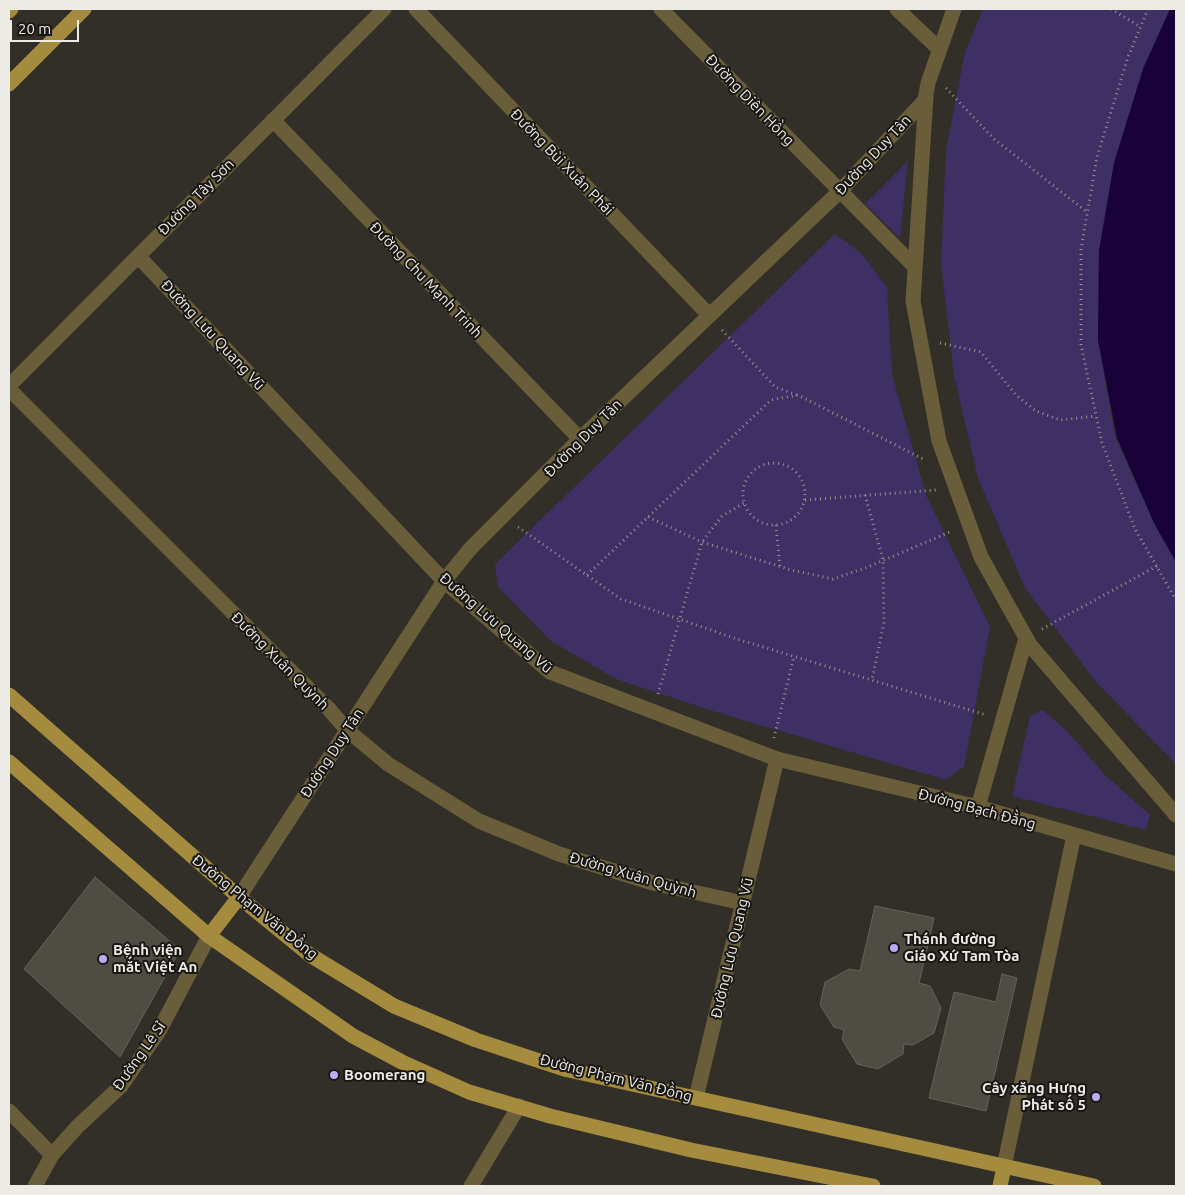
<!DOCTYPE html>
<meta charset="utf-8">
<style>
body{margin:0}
#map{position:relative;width:1185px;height:1195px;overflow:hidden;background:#312f27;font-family:Ubuntu,sans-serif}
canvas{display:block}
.frame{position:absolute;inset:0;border:10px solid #ecebe6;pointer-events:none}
.scale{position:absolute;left:10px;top:20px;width:69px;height:22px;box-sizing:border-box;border:2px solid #ecebe6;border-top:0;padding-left:6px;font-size:15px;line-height:18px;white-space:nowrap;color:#ecebe6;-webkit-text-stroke:4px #181713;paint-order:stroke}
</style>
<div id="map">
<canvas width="1185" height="1195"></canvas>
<div class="frame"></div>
<div class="scale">20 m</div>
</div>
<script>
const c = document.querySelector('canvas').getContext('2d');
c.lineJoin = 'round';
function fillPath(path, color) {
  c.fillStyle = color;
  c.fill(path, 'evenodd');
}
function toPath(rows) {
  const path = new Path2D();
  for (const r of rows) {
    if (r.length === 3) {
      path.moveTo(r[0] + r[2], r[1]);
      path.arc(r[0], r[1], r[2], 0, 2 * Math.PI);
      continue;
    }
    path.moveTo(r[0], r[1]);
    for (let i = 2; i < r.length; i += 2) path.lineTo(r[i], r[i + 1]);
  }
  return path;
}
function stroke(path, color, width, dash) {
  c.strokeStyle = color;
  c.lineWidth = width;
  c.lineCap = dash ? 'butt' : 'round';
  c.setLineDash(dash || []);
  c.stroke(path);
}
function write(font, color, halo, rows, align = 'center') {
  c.font = font + ' Ubuntu,sans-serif';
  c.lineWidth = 4;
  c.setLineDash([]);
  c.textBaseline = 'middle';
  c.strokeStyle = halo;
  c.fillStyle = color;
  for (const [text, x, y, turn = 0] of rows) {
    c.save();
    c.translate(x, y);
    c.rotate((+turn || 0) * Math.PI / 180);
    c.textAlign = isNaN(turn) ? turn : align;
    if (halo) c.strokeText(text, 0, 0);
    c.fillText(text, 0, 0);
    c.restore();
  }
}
fillPath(toPath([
 [983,9,1170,9,1143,69,1114,163,1099,251,1098,340,1115,436,1154,523,1176,562,1176,764,1095,681,1025,588,978,478,954,375,941,264,946,150,965,52],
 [908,161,900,238,865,204],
 [835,234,862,254,887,287,892,374,926,495,990,627,964,767,946,780,716,712,616,679,551,641,498,587,495,564],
 [1043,710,1066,730,1104,774,1150,815,1146,830,1012,796,1030,716]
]), '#3e2f65');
fillPath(toPath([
 [1170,9,1176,9,1176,562,1154,523,1117,438,1098,340,1099,251,1114,163,1143,69]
]), '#180239');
const building = toPath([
 [95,877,180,950,120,1057,24,969,95,877],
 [875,906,934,918,919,983,930,986,941,1008,934,1033,913,1045,904,1044,903,1054,878,1069,857,1064,842,1039,844,1030,834,1027,820,1005,825,982,849,969,860,971,875,906],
 [1002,974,1017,978,986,1111,929,1098,954,992,996,1002,1002,974]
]);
fillPath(building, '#4f4c44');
stroke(building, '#65625a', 1);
stroke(toPath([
 [1111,9,1141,27],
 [1148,9,1128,57,1097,157,1081,249,1081,345,1102,443,1135,529,1176,600],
 [946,88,994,139,1087,212],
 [722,330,775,387,797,395],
 [940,343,981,352,1016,395,1036,411,1060,420,1096,416],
 [774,494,31],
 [865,495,883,560,884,622,872,680],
 [805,500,936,490],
 [648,517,702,542,791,570,833,579,868,567,952,531],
 [776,525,780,567],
 [518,527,621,599,737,639,986,715],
 [587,575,771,400,798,395,925,460],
 [1042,629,1157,566],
 [658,694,702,542,722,516,744,503],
 [774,738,794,656]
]), '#94928c', 3, [1, 4]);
stroke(toPath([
 [416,9,709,315],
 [661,9,915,267],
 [897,9,939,49],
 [926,96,913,301,939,441,981,557,1030,645,1176,815],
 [273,120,580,439],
 [138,256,444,581,550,672,777,759,696,1098],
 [9,386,384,9],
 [9,389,328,708,347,730,388,764,479,821,559,854,653,883,743,903],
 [777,759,978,807,1176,864],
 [978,807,1026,638],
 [239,897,444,581,470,549,580,439,840,191,925,100,928,83,954,9],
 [9,1111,52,1155],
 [1004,1167,1074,835],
 [35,1186,52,1155,77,1127,121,1086,159,1031,209,936],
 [471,1186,519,1106]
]), '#6a5e3a', 15);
stroke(toPath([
 [9,11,11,9],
 [9,84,84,9],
 [9,695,239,897,310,955,394,1006,476,1040,564,1069,1094,1186],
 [9,762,209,936,353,1036,402,1062,469,1092,550,1116,691,1150,873,1186],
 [209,936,239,897],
 [1000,1186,1004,1167]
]), '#a58b3d', 15);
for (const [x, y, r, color] of [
 [894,948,5,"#bbaaf6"],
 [103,959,5,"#bbaaf6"],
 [334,1075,5,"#bbaaf6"],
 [1096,1097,5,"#bbaaf6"]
]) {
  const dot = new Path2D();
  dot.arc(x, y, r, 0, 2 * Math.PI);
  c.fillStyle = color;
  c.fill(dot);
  stroke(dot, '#181713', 2);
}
write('15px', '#ecebe6', '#181713', [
 ["Đường Diên Hồng",750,100,46],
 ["Đường Duy Tân",873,155,-47],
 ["Đường Bùi Xuân Phái",562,162,46],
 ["Đường Tây Sơn",196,197,-45],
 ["Đường Chu Mạnh Trinh",426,280,46],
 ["Đường Lưu Quang Vũ",213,335,47],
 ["Đường Duy Tân",583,438,-45],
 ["Đường Lưu Quang Vũ",496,623,41],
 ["Đường Xuân Quỳnh",280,661,45],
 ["Đường Duy Tân",332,753,-57],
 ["Đường Bạch Đằng",977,809,15],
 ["Đường Xuân Quỳnh",633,875,16],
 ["Đường Phạm Văn Đồng",255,907,39],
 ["Đường Lưu Quang Vũ",732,948,-77],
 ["Đường Lê Sỉ",139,1056,-55],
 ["Đường Phạm Văn Đồng",616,1078,14]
]);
write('bold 15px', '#ecebe6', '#181713', [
 ["Thánh đường",904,939],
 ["Giáo Xứ Tam Tòa",904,956],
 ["Bệnh viện",113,950],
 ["mắt Việt An",113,967],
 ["Boomerang",344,1075],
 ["Cây xăng Hưng",1086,1088,"right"],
 ["Phát số 5",1086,1105,"right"]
], 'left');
</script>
